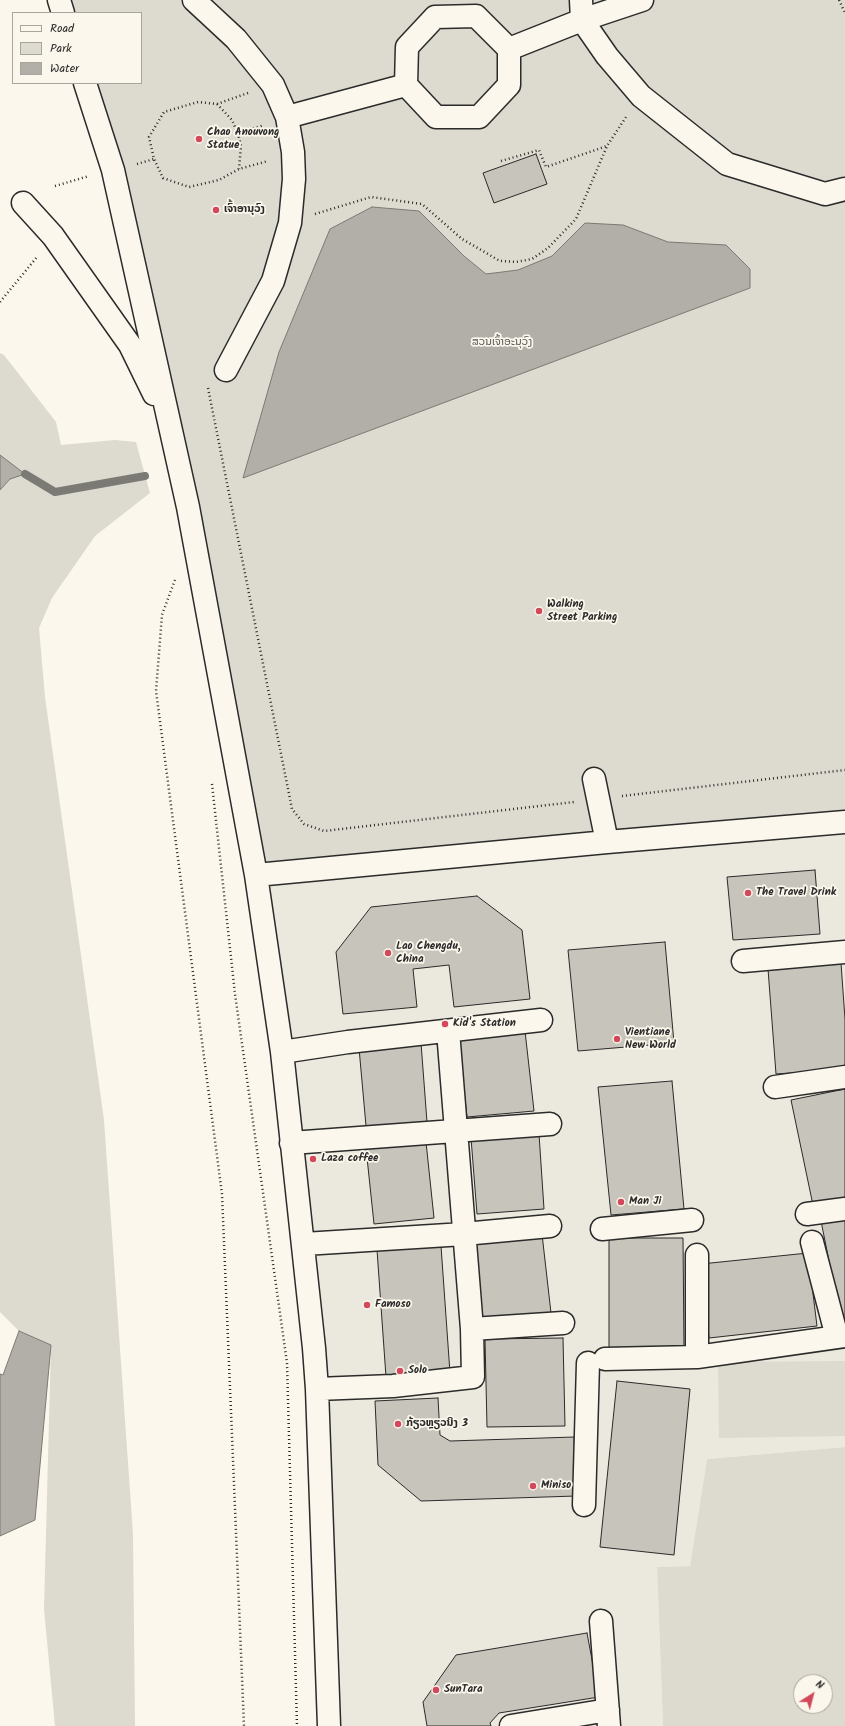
<!DOCTYPE html>
<meta charset="utf-8">
<style>
body{margin:0}
#map{position:relative;width:845px;height:1726px;overflow:hidden;background:#fbf7ec;font-family:Kalam,sans-serif}
canvas{display:block}
.legend{position:absolute;left:12px;top:12px;width:130px;height:72px;box-sizing:border-box;background:#fbf7ec;border:1px solid #a8a59f;margin:0;padding:5px 7px;list-style:none;font-size:12px;color:#2b2b2b}
.legend li{display:flex;align-items:center;gap:8px;height:20px}
.legend b{width:20px;border:1px solid #a8a59f}
.north{position:absolute;left:793px;top:1674px;width:40px;height:40px;box-sizing:border-box;background:#fbf7ec;border:1px solid #a8a59f;border-radius:50%;rotate:36deg;font-size:11px;font-weight:700;line-height:16px;text-align:center;color:#2b2b2b}
.north::after{content:'';display:block;margin:auto;width:14px;height:18px;background:#d1495b;clip-path:polygon(50% 0,100% 100%,50% 72%,0 100%)}
</style>
<div id="map">
<canvas width="845" height="1726"></canvas>
<ul class="legend">
<li><b style="height:5px;background:#fbf7ec"></b>Road</li>
<li><b style="height:11px;background:#dddad0"></b>Park</li>
<li><b style="height:11px;background:#b1afa7"></b>Water</li>
</ul>
<div class="north">N</div>
</div>
<script>
const c = document.querySelector('canvas').getContext('2d');
c.lineJoin = 'round';
function fillPath(path, color) {
  c.fillStyle = color;
  c.fill(path, 'evenodd');
}
function toPath(rows) {
  const path = new Path2D();
  for (const r of rows) {
    path.moveTo(r[0], r[1]);
    for (let i = 2; i < r.length; i += 2) path.lineTo(r[i], r[i + 1]);
  }
  return path;
}
function stroke(path, color, width, dash) {
  c.strokeStyle = color;
  c.lineWidth = width;
  c.lineCap = dash ? 'butt' : 'round';
  c.setLineDash(dash || []);
  c.stroke(path);
}
function write(font, color, halo, rows, align = 'center') {
  c.font = font + ' Kalam,"Noto Sans Lao",sans-serif';
  c.lineWidth = 3.5;
  c.setLineDash([]);
  c.textBaseline = 'middle';
  c.strokeStyle = halo;
  c.fillStyle = color;
  for (const [text, x, y, turn = 0] of rows) {
    c.save();
    c.translate(x, y);
    c.rotate((+turn || 0) * Math.PI / 180);
    c.textAlign = isNaN(turn) ? turn : align;
    if (halo) c.strokeText(text, 0, 0);
    c.fillText(text, 0, 0);
    c.restore();
  }
}
fillPath(toPath([
 [845,821,845,1447,707,1459,690,1566,657,1567,663,1726,329,1726,317,1389,256,875]
]), '#ebe8de');
fillPath(toPath([
 [59,0,845,0,845,822,256,875,195,545,85,83,141,83,141,13,63,13],
 [0,353,4,355,56,422,61,445,115,440,136,442,150,493,95,536,52,598,39,628,45,697,104,1120,133,1534,135,1726,55,1726,44,1609,51,1345,19,1331,0,1312,0,490,10,479,0,453],
 [845,1361,845,1436,719,1438,718,1362],
 [845,1447,845,1726,663,1726,657,1567,690,1566,707,1459],
 [801,1682,825,1682,825,1706,801,1706]
]), '#dddad0');
const water = toPath([
 [372,207,419,211,464,256,486,274,518,270,552,256,585,223,623,225,668,242,726,245,750,269,750,288,243,478,279,352,330,229,372,207],
 [0,455,25,474,10,479,0,490,0,455],
 [19,1331,51,1345,35,1520,0,1536,0,1374,3,1375,19,1331]
]);
fillPath(water, '#b1afa7');
stroke(water, '#7b7a75', 1);
stroke(toPath([
 [25,474,55,492,145,476]
]), '#7b7a75', 8);
const building = toPath([
 [536,154,547,184,494,203,483,173,536,154],
 [815,870,820,934,733,940,727,877,815,870],
 [477,896,522,930,530,999,454,1007,449,965,413,969,417,1007,343,1014,336,952,371,907,477,896],
 [665,942,674,1043,578,1051,568,950,665,942],
 [841,963,845,1019,845,1069,776,1074,768,969,841,963],
 [525,1031,534,1111,467,1117,458,1037,525,1031],
 [421,1043,427,1122,366,1126,359,1048,421,1043],
 [672,1081,684,1209,611,1215,598,1087,672,1081],
 [845,1089,845,1203,814,1210,791,1100,845,1089],
 [539,1134,544,1209,477,1214,471,1138,539,1134],
 [426,1142,434,1218,374,1224,366,1148,426,1142],
 [845,1217,845,1331,843,1331,821,1221,845,1217],
 [542,1234,551,1313,483,1320,474,1241,542,1234],
 [609,1238,683,1238,684,1350,609,1350,609,1238],
 [441,1246,450,1373,386,1377,377,1250,441,1246],
 [808,1253,817,1326,709,1338,701,1264,808,1253],
 [563,1338,565,1426,487,1427,485,1339,563,1338],
 [617,1381,690,1389,674,1555,600,1547,617,1381],
 [438,1398,440,1435,450,1441,574,1437,576,1496,421,1501,378,1465,375,1401,438,1398],
 [587,1633,599,1697,499,1713,490,1723,491,1726,427,1726,423,1702,456,1655,587,1633]
]);
fillPath(building, '#c7c4bc');
stroke(building, '#2b2b2b', 1);
const minor = toPath([
 [59,0,63,13],
 [194,0,236,39,273,85,287,117,293,152,294,179,290,223,273,281,226,370],
 [581,0,582,20,607,56,641,96,727,164,825,194,845,189],
 [476,16,509,49,509,85,479,117,436,117,406,85,407,47,435,17,476,16],
 [509,49,582,20,642,0],
 [85,83,113,170,188,507,256,875,282,1052,314,1348,317,1389,329,1726],
 [287,117,406,85],
 [23,203,53,236,130,345,154,394],
 [594,779,607,842],
 [256,875,607,842,845,822],
 [743,961,845,952],
 [282,1052,348,1042,541,1020],
 [775,1087,845,1077],
 [291,1143,550,1124],
 [807,1214,845,1209],
 [602,1229,692,1220],
 [812,1242,837,1337],
 [304,1244,464,1234,550,1226],
 [697,1255,697,1357],
 [472,1329,563,1323],
 [605,1359,697,1357,845,1336],
 [317,1389,393,1386,473,1377,472,1329,448,1031],
 [584,1505,588,1363],
 [601,1621,609,1726],
 [511,1726,608,1710]
]);
stroke(minor, '#2b2b2b', 25);
stroke(toPath([
 [839,0,845,13],
 [248,93,217,104,198,102,164,112,149,137,154,159,163,178,189,187,219,180,239,169,268,161],
 [217,104,232,120,238,134,241,146,239,169],
 [238,134,264,125],
 [501,161,539,150,546,167,607,146],
 [137,164,154,159],
 [55,186,89,176],
 [315,214,371,197,422,204,462,239,500,261,516,262,532,259,548,248,576,219,607,146,626,117],
 [0,302,37,257],
 [208,388,292,809,304,824,324,831,574,802],
 [175,580,162,615,156,691,222,1194,244,1726],
 [212,784,235,994,287,1363,297,1726],
 [622,796,845,770]
]), '#2b2b2b', 2.5, [1, 3]);
stroke(minor, '#fbf7ec', 22);
for (const [x, y, r, color] of [
 [199,139,4,"#d1495b"],
 [216,210,4,"#d1495b"],
 [539,611,4,"#d1495b"],
 [748,893,4,"#d1495b"],
 [388,953,4,"#d1495b"],
 [445,1024,4,"#d1495b"],
 [617,1039,4,"#d1495b"],
 [313,1159,4,"#d1495b"],
 [621,1202,4,"#d1495b"],
 [367,1305,4,"#d1495b"],
 [400,1371,4,"#d1495b"],
 [398,1424,4,"#d1495b"],
 [533,1486,4,"#d1495b"],
 [436,1690,4,"#d1495b"]
]) {
  const dot = new Path2D();
  dot.arc(x, y, r, 0, 2 * Math.PI);
  c.fillStyle = color;
  c.fill(dot);
  stroke(dot, '#fbf7ec', 1.5);
}
write('bold 11px', '#2b2b2b', '#fbf7ec', [
 ["Chao Anouvong",207,133],
 ["Statue",207,146],
 ["ເຈົ້າອານຸວົງ",224,210],
 ["Walking",547,605],
 ["Street Parking",547,618],
 ["The Travel Drink",756,893],
 ["Lao Chengdu,",396,947],
 ["China",396,960],
 ["Kid's Station",453,1024],
 ["Vientiane",625,1033],
 ["New World",625,1046],
 ["Laza coffee",321,1159],
 ["Man Ji",629,1202],
 ["Famoso",375,1305],
 ["Solo",408,1371],
 ["ກ້ຽວຫຼຽວນິງ 3",406,1424],
 ["Miniso",541,1486],
 ["SunTara",444,1690]
], 'left');
write('11px', '#585754', '#fbf7ec', [
 ["ສວນເຈົ້າອະນຸວົງ",502,343]
]);
</script>
